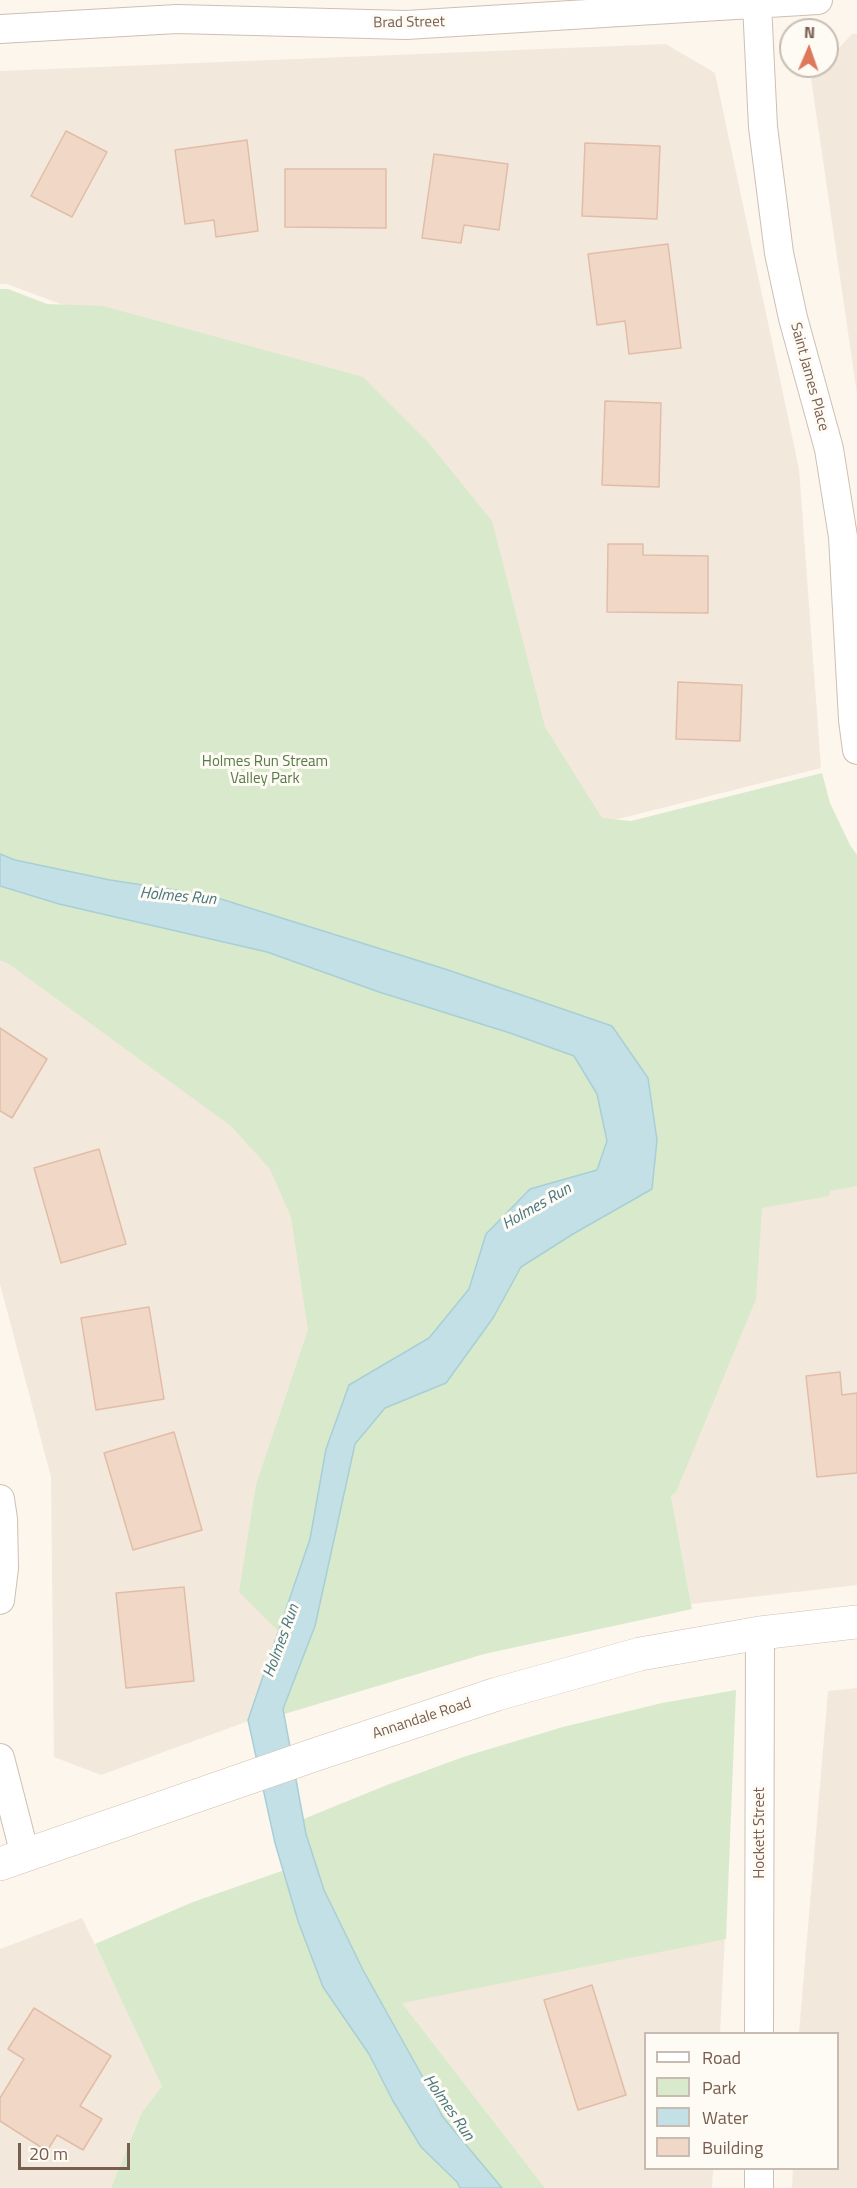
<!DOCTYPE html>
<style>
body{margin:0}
#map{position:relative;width:857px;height:2188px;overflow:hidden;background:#fcf6ed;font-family:"Titillium Web",sans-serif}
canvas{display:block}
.legend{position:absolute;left:644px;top:2032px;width:195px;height:138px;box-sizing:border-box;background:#fefaf4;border:2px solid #c8bcb2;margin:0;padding:8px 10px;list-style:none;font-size:18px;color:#775e50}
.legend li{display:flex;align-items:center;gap:12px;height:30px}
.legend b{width:30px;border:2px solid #c8bcb2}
.north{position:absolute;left:779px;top:18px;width:60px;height:60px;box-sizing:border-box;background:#fefaf4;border:2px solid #c8bcb2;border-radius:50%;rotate:2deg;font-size:16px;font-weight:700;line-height:24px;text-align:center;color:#775e50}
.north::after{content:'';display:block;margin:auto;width:21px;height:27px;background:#dd785b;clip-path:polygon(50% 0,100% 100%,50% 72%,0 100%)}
.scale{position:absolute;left:18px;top:2143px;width:112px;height:27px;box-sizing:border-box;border:3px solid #775e50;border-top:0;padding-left:8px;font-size:18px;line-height:21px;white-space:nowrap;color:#775e50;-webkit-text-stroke:4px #fefaf4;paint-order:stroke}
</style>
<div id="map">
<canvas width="857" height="2188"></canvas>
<ul class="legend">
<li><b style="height:8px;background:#fff"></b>Road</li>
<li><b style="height:16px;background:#d8eacb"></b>Park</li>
<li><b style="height:16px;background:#c2e0e5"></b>Water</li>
<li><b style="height:16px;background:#f0d7c6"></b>Building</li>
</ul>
<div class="north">N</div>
<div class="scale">20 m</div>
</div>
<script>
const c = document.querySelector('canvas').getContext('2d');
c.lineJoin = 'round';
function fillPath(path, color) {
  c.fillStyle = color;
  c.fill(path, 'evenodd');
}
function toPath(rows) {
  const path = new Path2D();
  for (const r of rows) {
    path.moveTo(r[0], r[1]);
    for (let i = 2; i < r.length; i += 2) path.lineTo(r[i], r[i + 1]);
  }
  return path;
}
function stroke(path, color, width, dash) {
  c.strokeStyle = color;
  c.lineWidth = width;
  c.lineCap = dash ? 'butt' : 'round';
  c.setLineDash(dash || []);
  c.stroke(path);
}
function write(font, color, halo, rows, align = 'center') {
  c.font = font + ' "Titillium Web",sans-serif';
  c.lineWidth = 6;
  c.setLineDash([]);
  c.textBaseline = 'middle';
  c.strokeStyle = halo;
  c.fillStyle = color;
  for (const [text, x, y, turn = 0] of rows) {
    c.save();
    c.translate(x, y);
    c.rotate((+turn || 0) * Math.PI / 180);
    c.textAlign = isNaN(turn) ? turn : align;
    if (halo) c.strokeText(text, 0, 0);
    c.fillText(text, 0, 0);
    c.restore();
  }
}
fillPath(toPath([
 [852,34,857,34,857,394,811,78,822,66,827,66,827,61],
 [666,44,715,73,799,469,821,768,570,831,428,442,7,284,0,284,0,71],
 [0,956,250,1041,404,1328,270,1713,101,1775,54,1757,51,1477,0,1284],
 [857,1186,857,1585,691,1604,621,1226],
 [857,1688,857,2188,792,2188,793,2169,838,2168,838,2034,799,2033,828,1691],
 [82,1918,163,2085,142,2112,111,2188,0,2188,0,1949],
 [725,1935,720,2033,646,2034,646,2168,713,2169,712,2188,545,2188,398,1998]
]), '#f3e8dc');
fillPath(toPath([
 [0,289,8,289,47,304,103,306,363,377,428,442,492,521,545,727,602,818,631,821,822,773,830,803,850,845,857,855,857,1186,830,1191,829,1196,762,1208,756,1299,676,1492,671,1496,692,1609,484,1654,271,1718,296,1629,278,1631,239,1592,256,1485,308,1330,291,1217,270,1169,231,1126,9,964,0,960],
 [736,1690,726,1939,402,2003,545,2188,111,2188,142,2112,162,2086,95,1944,193,1902,296,1866,301,1820,387,1785,466,1756,563,1727,662,1703]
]), '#d8eacb');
const water = toPath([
 [0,854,15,860,110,880,208,895,445,969,551,1005,612,1026,648,1078,657,1140,652,1189,573,1234,521,1267,493,1318,446,1383,385,1408,355,1444,315,1626,283,1709,306,1834,324,1890,363,1970,425,2081,442,2116,502,2188,460,2188,457,2182,421,2147,393,2101,369,2054,323,1987,298,1921,275,1843,248,1720,310,1539,326,1449,349,1385,429,1338,469,1289,486,1234,530,1189,597,1170,607,1141,597,1094,574,1056,510,1033,379,992,267,952,59,904,0,886,0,854]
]);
fillPath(water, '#c2e0e5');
stroke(water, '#a8cfd6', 1.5);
const building = toPath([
 [66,131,107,152,72,217,31,196,66,131],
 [247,140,258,231,216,237,214,220,185,224,175,150,247,140],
 [585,143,660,146,657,219,582,216,585,143],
 [434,154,508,164,499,230,464,225,461,243,422,238,434,154],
 [285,169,386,169,386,228,285,227,285,169],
 [668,244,681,348,629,354,625,321,597,325,588,254,668,244],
 [605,401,661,403,659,487,602,485,605,401],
 [608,544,643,544,643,555,708,556,708,613,607,612,608,544],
 [678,682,742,685,740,741,676,739,678,682],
 [0,1028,47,1059,12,1118,0,1111,0,1028],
 [99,1149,126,1244,61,1263,34,1168,99,1149],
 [149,1307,164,1399,96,1410,81,1318,149,1307],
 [840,1372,842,1395,857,1393,857,1473,817,1477,806,1376,840,1372],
 [174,1432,202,1530,133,1550,104,1453,174,1432],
 [184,1587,194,1681,126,1688,116,1593,184,1587],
 [592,1985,626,2095,578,2110,544,2000,592,1985],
 [34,2008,111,2056,80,2106,102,2119,83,2150,57,2135,47,2151,0,2121,0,2098,24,2059,8,2049,34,2008]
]);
fillPath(building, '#f0d7c6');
stroke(building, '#e1bda7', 1.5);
const street = toPath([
 [757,4,763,127,779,253,793,318,829,449,843,537,853,720,857,750],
 [0,29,177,19,406,25,818,0],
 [0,1499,3,1519,4,1568,0,1600],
 [0,1758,25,1855],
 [759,2034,760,1633],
 [759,2188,759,2168]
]);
const secondary = toPath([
 [0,1864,314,1755,497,1694,640,1654,760,1633,857,1622]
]);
stroke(street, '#cebfb2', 30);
stroke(secondary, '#d1bfb0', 34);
stroke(street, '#fff', 28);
stroke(secondary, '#fff', 33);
write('15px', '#775e50', '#fefaf4', [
 ["Brad Street",409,23,-1],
 ["Saint James Place",809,377,75],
 ["Annandale Road",422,1719,-18],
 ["Hockett Street",760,1833,-90]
]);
write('15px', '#577b48', '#fefaf4', [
 ["Holmes Run Stream",265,762],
 ["Valley Park",265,779]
]);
write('italic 16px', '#477781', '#fefaf4', [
 ["Holmes Run",178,897,5],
 ["Holmes Run",537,1207,-30],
 ["Holmes Run",282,1641,-70],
 ["Holmes Run",448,2108,55]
]);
</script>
